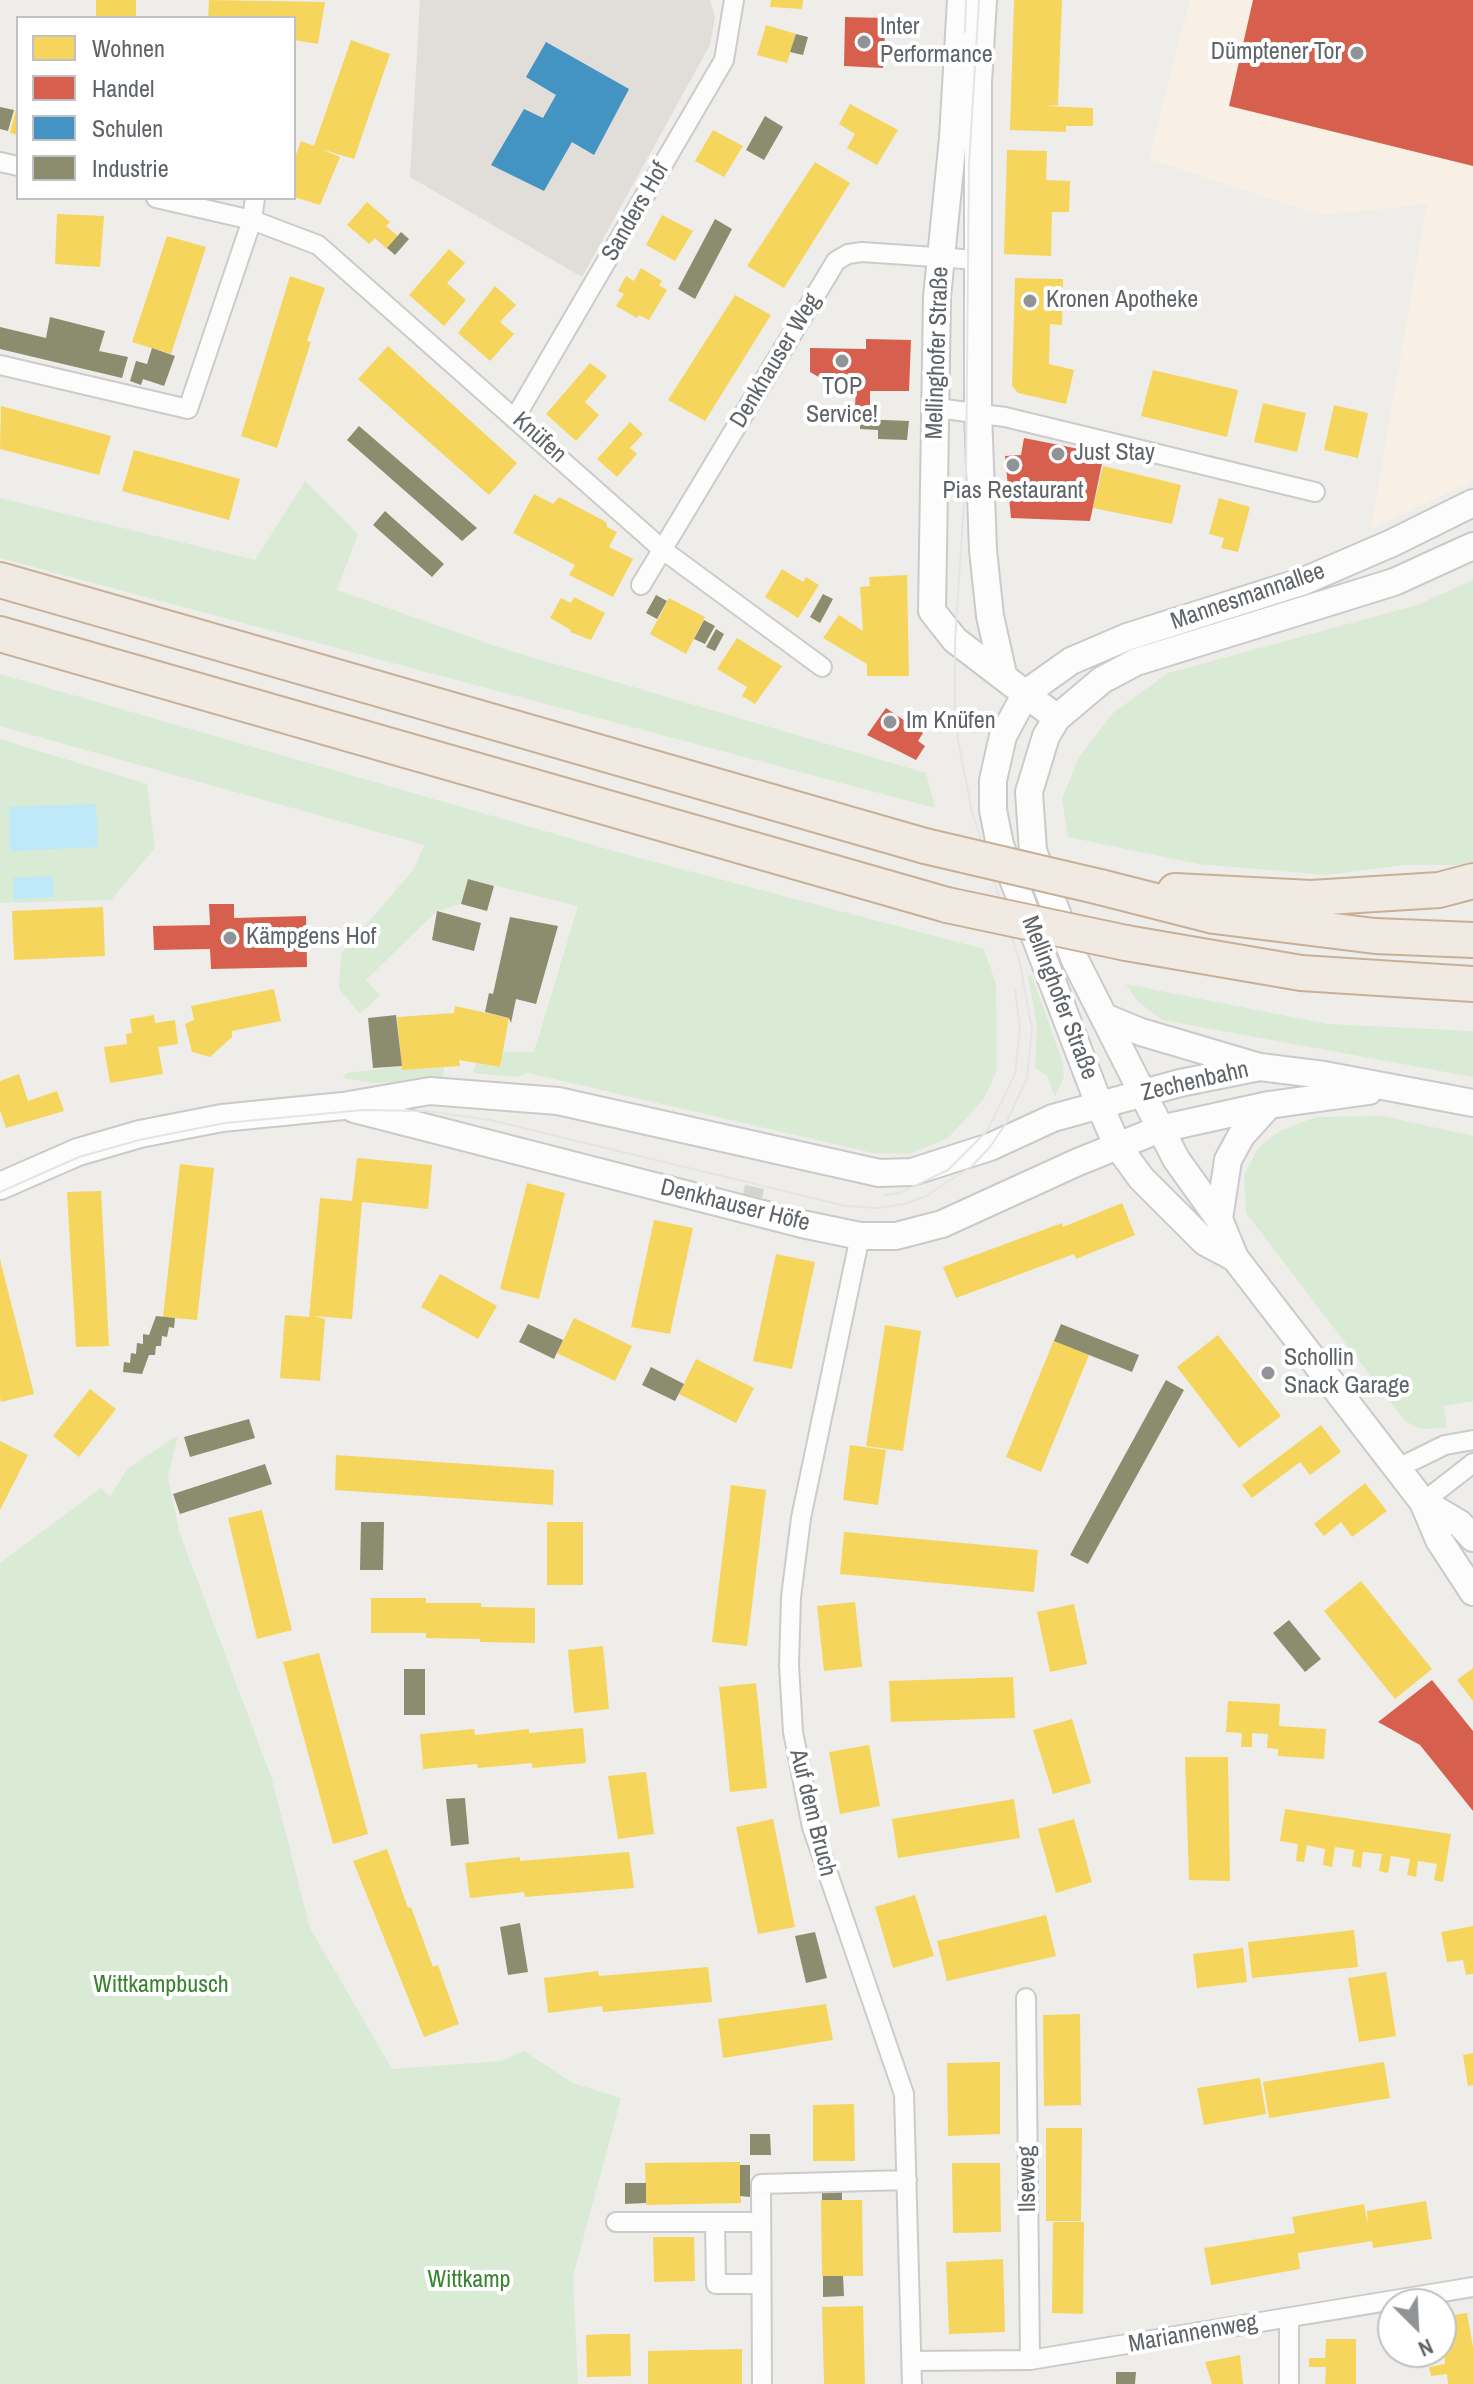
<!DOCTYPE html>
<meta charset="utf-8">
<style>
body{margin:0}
#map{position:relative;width:1473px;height:2384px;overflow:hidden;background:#efedea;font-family:"Archivo Narrow",sans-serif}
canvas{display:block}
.legend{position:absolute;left:16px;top:16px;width:280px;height:184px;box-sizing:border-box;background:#fff;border:2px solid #bfc1c3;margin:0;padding:10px 14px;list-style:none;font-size:24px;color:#5f6468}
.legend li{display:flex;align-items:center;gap:16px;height:40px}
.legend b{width:40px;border:2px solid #bfc1c3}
.north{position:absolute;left:1377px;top:2288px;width:80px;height:80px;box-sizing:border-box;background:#fff;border:2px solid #bfc1c3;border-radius:50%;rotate:156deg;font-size:22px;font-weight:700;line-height:32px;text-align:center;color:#5f6468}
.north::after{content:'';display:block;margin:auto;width:28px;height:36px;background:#919496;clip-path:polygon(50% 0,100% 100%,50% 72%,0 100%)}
</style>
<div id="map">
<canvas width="1473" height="2384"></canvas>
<ul class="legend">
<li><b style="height:22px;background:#f6d55c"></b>Wohnen</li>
<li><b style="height:22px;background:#d6604d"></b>Handel</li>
<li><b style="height:22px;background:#4393c3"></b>Schulen</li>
<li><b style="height:22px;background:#8c8c6e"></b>Industrie</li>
</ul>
<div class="north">N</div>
</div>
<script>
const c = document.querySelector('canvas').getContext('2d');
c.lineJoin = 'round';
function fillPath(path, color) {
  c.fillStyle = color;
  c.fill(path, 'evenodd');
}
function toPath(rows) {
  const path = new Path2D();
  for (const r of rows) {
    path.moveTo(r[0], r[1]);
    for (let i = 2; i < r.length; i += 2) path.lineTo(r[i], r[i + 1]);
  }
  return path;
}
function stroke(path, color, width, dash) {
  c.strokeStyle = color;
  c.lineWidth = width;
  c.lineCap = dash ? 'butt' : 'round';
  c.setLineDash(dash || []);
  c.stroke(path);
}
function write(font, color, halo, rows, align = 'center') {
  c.font = font + ' "Archivo Narrow",sans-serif';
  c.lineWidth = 8;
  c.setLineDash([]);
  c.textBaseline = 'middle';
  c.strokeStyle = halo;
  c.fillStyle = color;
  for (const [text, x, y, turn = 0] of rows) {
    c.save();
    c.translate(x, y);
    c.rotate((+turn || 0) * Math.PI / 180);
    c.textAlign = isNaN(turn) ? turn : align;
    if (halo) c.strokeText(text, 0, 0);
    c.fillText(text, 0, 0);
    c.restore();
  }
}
fillPath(toPath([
 [1190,0,1473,0,1473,481,1371,529,1427,204,1321,215,1149,159]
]), '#f8f0e4');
fillPath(toPath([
 [420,0,710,0,715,17,710,45,582,277,410,177]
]), '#e1ddd9');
fillPath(toPath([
 [305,481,358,534,337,590,504,649,926,773,935,808,0,558,0,498,255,560],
 [1473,580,1473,861,1457,865,1405,865,1327,875,1198,864,1068,837,1062,799,1079,757,1113,713,1168,673,1417,605],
 [0,674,621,853,984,949,996,984,997,1070,984,1099,948,1138,910,1154,873,1153,528,1073,516,1077,473,1073,476,1063,500,1067,503,1052,534,1052,578,906,468,879,461,904,437,911,366,980,380,995,360,1014,339,989,341,954,414,869,424,845,0,726],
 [0,739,147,784,155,848,111,900,0,903],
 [1032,976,1063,1063,1064,1077,1055,1097,1047,1076,1035,1068,1037,1025,1028,977],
 [1126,984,1327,1024,1473,1031,1473,1077,1162,1020,1136,1000],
 [402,1066,403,1070,444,1067,443,1081,373,1083,342,1078,347,1073],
 [1383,1116,1473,1136,1473,1401,1444,1406,1447,1428,1421,1429,1405,1421,1246,1213,1244,1175,1258,1148,1278,1132,1315,1117],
 [178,1435,168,1477,179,1531,272,1779,310,1928,392,2069,501,2061,524,2051,573,2083,621,2098,573,2277,578,2384,0,2384,0,1563,101,1488,110,1497,127,1469]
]), '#daebd5');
fillPath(toPath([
 [96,804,98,847,10,851,9,807],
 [52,876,54,897,14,900,13,878]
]), '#bfe9f9');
fillPath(toPath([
 [96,0,136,0,136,18,96,18],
 [209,0,325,2,318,44,294,40,294,18,208,18],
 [771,0,803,0,802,9,770,7],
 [1014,0,1062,0,1058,105,1046,106,1093,108,1093,126,1066,126,1066,132,1010,130],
 [766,25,796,34,787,63,757,55],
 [351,40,390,54,354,159,321,149,340,157,320,205,294,197,294,160,301,141,314,146],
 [18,101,18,135,10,133],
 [850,104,898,130,877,165,847,148,855,134,839,124],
 [713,130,743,146,724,177,695,161],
 [1007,150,1047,151,1046,180,1070,181,1069,212,1052,212,1051,256,1004,254],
 [815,162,850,183,784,288,747,266],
 [367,202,390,222,386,226,398,236,387,249,375,238,369,244,347,225],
 [57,214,104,216,100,267,55,264],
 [662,215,693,231,675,261,646,245],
 [167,236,206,247,171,354,132,342],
 [449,249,465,263,447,283,466,300,444,326,409,295],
 [641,268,662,281,659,285,667,290,649,320,639,315,637,318,616,306,624,294,618,291,626,276,634,281],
 [290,276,325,288,307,341,311,342,277,448,241,436],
 [1015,278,1063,279,1062,325,1050,324,1049,364,1074,370,1066,404,1018,393,1012,386],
 [495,286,516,305,500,322,514,334,490,361,458,333],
 [735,295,771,315,705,421,668,400],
 [388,346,517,463,489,495,358,379],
 [590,363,607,376,585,402,599,415,576,441,546,414],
 [1153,370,1238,390,1227,437,1141,416],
 [1263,403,1306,413,1297,452,1254,442],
 [1334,405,1368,413,1358,458,1324,450],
 [1,406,111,436,99,475,0,449],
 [630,422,643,434,630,448,637,454,617,477,597,459],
 [134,450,240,479,229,520,122,491],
 [1103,466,1181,485,1172,524,1093,508],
 [534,494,553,504,559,497,606,522,607,527,617,532,609,547,633,559,613,597,569,575,575,565,513,533],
 [1219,498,1250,507,1238,552,1221,548,1224,538,1209,534],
 [782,569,803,582,806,577,819,585,798,618,765,597],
 [907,575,909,676,867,676,867,664,823,638,839,615,863,631,860,587,870,586,869,577],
 [574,597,605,613,591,640,570,632,571,630,550,618,561,598,571,603],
 [669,598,705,617,686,654,650,634],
 [737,638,782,666,755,704,742,696,747,687,717,669],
 [103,907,105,956,14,960,12,911],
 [274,989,281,1021,232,1031,232,1037,210,1057,192,1052,185,1024,194,1020,191,1006],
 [455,1006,509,1018,500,1067,459,1060,460,1066,402,1070,397,1017,454,1013],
 [154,1015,155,1023,175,1020,178,1044,158,1047,163,1074,110,1083,104,1047,127,1044,126,1034,132,1033,130,1019],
 [19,1074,28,1101,57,1091,64,1111,6,1128,0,1110,0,1081],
 [357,1158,432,1165,428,1209,362,1202,352,1319,314,1316,325,1319,320,1381,280,1378,285,1315,309,1317,320,1198,352,1201],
 [180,1164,214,1168,197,1320,163,1317],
 [527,1183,565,1193,539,1299,500,1289],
 [101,1191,109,1346,76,1347,67,1192],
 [1122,1203,1135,1235,1076,1259,1074,1254,956,1298,943,1267,1062,1223,1063,1227],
 [654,1220,693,1228,670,1334,631,1327],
 [776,1254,815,1262,792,1369,753,1361],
 [0,1259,34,1394,1,1402,0,1397],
 [440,1274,497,1306,478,1339,421,1307],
 [574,1318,632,1346,615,1381,557,1353],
 [885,1325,921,1331,903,1451,866,1446],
 [1218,1335,1281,1416,1239,1448,1177,1367],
 [1054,1340,1089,1355,1041,1472,1006,1457],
 [696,1359,754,1388,736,1423,679,1394],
 [90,1389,116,1409,79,1457,53,1436],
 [1321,1425,1341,1452,1310,1475,1300,1462,1252,1498,1242,1485],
 [0,1441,28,1455,0,1510],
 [850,1445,886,1450,878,1505,843,1500],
 [336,1455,554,1470,553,1505,335,1490],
 [1365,1483,1387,1511,1352,1537,1341,1522,1324,1536,1314,1524],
 [731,1485,766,1490,747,1646,712,1642],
 [262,1510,292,1630,257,1639,228,1518],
 [547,1522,583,1522,583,1585,547,1585],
 [844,1532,1038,1550,1034,1592,840,1574],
 [1361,1581,1432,1669,1395,1699,1324,1611],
 [371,1598,426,1598,426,1603,481,1603,481,1607,535,1608,535,1643,480,1642,480,1639,426,1638,426,1633,371,1633],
 [855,1602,862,1667,824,1671,817,1606],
 [1074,1604,1087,1664,1050,1672,1037,1612],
 [603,1646,609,1709,574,1713,568,1650],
 [319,1653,368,1834,333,1844,283,1662],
 [1473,1668,1473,1701,1457,1680],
 [1013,1677,1015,1718,891,1722,889,1681],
 [756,1683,767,1788,730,1792,719,1687],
 [1228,1701,1280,1704,1279,1726,1326,1729,1324,1759,1278,1756,1278,1749,1267,1748,1268,1734,1252,1733,1252,1747,1241,1747,1242,1733,1226,1732],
 [1072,1719,1091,1783,1053,1794,1033,1730],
 [583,1728,586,1763,532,1768,532,1763,478,1768,477,1764,423,1769,420,1734,474,1729,475,1735,529,1729,529,1733],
 [869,1745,880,1806,840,1814,829,1752],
 [1185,1757,1228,1757,1230,1881,1189,1880],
 [646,1772,654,1834,618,1839,608,1776],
 [1014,1799,1020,1838,898,1858,892,1819],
 [1285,1809,1451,1834,1443,1882,1434,1880,1437,1864,1418,1861,1416,1877,1407,1875,1410,1859,1391,1856,1388,1873,1379,1871,1382,1854,1363,1852,1361,1868,1352,1866,1354,1850,1335,1847,1332,1867,1323,1865,1325,1849,1307,1845,1304,1862,1296,1861,1298,1844,1280,1841],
 [773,1819,795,1927,758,1934,736,1827],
 [1074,1819,1092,1882,1056,1893,1038,1829],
 [387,1849,408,1908,411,1907,433,1967,438,1965,459,2024,424,2037,353,1861],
 [629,1852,634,1888,525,1897,524,1892,470,1898,465,1863,520,1857,520,1861],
 [915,1895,934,1956,893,1968,875,1907],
 [1046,1915,1056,1956,947,1981,937,1941],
 [1473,1926,1473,1974,1466,1975,1463,1960,1447,1962,1441,1932],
 [1354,1930,1358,1967,1252,1978,1248,1942],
 [1243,1948,1247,1982,1197,1988,1193,1954],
 [708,1967,712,2002,603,2012,602,2006,548,2013,544,1978,598,1971,599,1976],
 [1386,1972,1396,2036,1359,2042,1348,1978],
 [826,2004,833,2040,723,2058,718,2019],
 [1080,2014,1081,2105,1044,2106,1043,2015],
 [1473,2053,1473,2085,1468,2086,1463,2055],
 [1000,2062,1000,2134,948,2136,947,2063],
 [1384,2062,1390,2098,1269,2118,1263,2082],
 [1260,2078,1266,2114,1204,2125,1197,2088],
 [854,2104,855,2161,813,2161,813,2105],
 [1046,2128,1082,2128,1081,2221,1046,2221],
 [740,2162,741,2203,646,2205,645,2163],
 [952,2163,1000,2163,1001,2232,953,2233],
 [821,2200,862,2200,863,2276,822,2276],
 [1426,2201,1432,2239,1373,2248,1372,2241,1298,2253,1300,2269,1211,2285,1204,2248,1295,2233,1292,2217,1364,2204,1368,2225,1367,2211],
 [1053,2222,1084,2222,1083,2314,1052,2313],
 [653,2237,694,2237,695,2281,654,2282],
 [1003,2259,1005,2332,949,2334,946,2262],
 [863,2306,865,2384,824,2384,822,2307],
 [1467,2313,1473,2347,1473,2384,1448,2384,1447,2374,1431,2376,1429,2367,1445,2364,1441,2317],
 [608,2334,630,2334,631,2376,587,2377,586,2335],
 [1326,2339,1356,2339,1356,2384,1325,2384,1326,2367,1309,2367,1309,2358,1325,2358],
 [742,2349,742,2384,648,2384,648,2351],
 [1240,2355,1243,2384,1212,2384,1205,2362]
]), '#f6d55c');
fillPath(toPath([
 [1253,0,1473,0,1473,166,1229,106],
 [845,17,886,18,883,68,844,66],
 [866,339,911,340,909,391,870,391,870,409,855,409,856,381,822,379,810,372,810,348,866,349],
 [1024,438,1104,454,1090,521,1011,518,1005,456,1021,455],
 [886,708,923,733,918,741,925,746,916,760,867,735],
 [209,904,234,904,234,918,306,916,307,967,211,969,210,949,154,950,153,926,210,925],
 [1432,1680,1473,1731,1473,1811,1420,1745,1378,1722]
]), '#d6604d');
fillPath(toPath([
 [546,42,629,89,594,155,572,142,544,191,491,165,524,109,543,118,556,95,526,77]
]), '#4393c3');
fillPath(toPath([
 [796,34,808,37,803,55,790,52],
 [0,107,14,110,8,131,0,129],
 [765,116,783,127,764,160,746,150],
 [715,219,732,229,695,299,678,289],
 [401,232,409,239,395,255,387,248],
 [50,317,105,331,99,351,128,357,122,378,0,349,0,327,46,338],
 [152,348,175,356,164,386,143,379,141,385,130,381,136,361,147,364],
 [860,419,909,421,907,440,878,439,878,430,860,429],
 [359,426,477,528,462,541,347,440],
 [385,511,444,564,432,577,373,525],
 [823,594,833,599,820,623,810,617],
 [656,595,667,601,657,619,646,613],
 [704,620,715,626,705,644,694,639],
 [716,629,724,634,715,651,706,647],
 [468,879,494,886,487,911,461,904],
 [437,911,481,923,474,951,432,940],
 [510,917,558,926,536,1004,516,999,511,1023,509,1018,485,1012,489,993,493,994],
 [396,1015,402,1066,373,1068,368,1018],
 [156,1316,175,1318,174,1328,169,1327,167,1337,162,1336,161,1346,156,1346,155,1355,149,1355,142,1374,123,1372,124,1362,130,1363,131,1353,136,1354,137,1343,143,1344,143,1334,149,1335],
 [528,1324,563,1340,554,1359,519,1342],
 [1061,1324,1139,1355,1132,1372,1054,1341],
 [651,1367,684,1384,675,1401,642,1385],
 [1166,1380,1184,1390,1088,1564,1070,1555],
 [249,1419,255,1438,190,1457,184,1437],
 [265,1464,272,1484,180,1514,173,1494],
 [361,1522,384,1522,383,1570,360,1570],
 [1289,1620,1321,1659,1305,1672,1273,1633],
 [404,1669,425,1669,425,1715,404,1715],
 [465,1798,469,1844,451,1846,446,1799],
 [520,1923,528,1972,508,1975,500,1927],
 [815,1932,827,1978,806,1983,795,1936],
 [750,2134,770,2134,771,2155,750,2155],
 [740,2165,750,2165,750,2197,740,2196],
 [625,2183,646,2183,646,2203,625,2204],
 [822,2190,842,2190,842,2200,822,2200],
 [823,2276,843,2276,844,2296,823,2297],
 [1116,2372,1136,2372,1135,2384,1116,2384]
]), '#8c8c6e');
fillPath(toPath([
 [745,1185,764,1189,762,1198,743,1194]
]), '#d5d4d3');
const street = toPath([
 [0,162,18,166],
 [156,198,252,220,318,245,663,550,822,667],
 [0,365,188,409,252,220,255,198],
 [937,408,1005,417,1315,492],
 [516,416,724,60,734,0],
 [641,585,836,261,848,254,862,252,978,260],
 [860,1236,801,1518,791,1597,789,1665,793,1732,812,1827,904,2094,912,2384],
 [1398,1468,1445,1445,1473,1440],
 [1423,1502,1473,1463],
 [1026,1998,1030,2360],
 [616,2222,759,2222],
 [715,2222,716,2284,761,2284],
 [1289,2318,1289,2384],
 [912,2361,1030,2360,1473,2287],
 [762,2384,761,2184,907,2180]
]);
const secondary = toPath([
 [961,0,953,138,937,297,932,611,955,640,1057,718],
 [983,0,978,82,978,412,983,550,990,616,1003,674],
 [1473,546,1394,582,1136,662,1102,680,1057,718,1046,736,1029,792,1033,851,1075,960,1176,1159,1219,1219,1235,1258,1423,1502,1439,1540,1473,1592],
 [1107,1018,1141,1032,1256,1066],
 [354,1109,802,1224,860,1236,896,1236,942,1224,1078,1162,1160,1129,1269,1105,1369,1091],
 [0,1186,78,1152,140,1134,222,1118,343,1106,430,1091,558,1101,879,1173,912,1172,990,1147,1053,1118,1180,1083,1260,1067,1324,1075,1473,1103],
 [1219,1219,1228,1160,1241,1136,1269,1105],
 [1235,1258,1205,1242,1141,1178,1117,1145,1099,1104,1000,845,993,810,993,780,1003,736,1026,693,1071,661,1127,637,1304,581,1392,543,1473,503],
 [1423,1502,1460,1524,1473,1538]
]);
const highway = toPath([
 [0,580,925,846],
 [0,634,947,905],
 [1100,887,1214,916,1375,936,1473,940],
 [1175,891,1311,898,1439,890,1473,881],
 [1126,943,1301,973,1473,984]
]);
stroke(street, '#cbcbca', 22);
stroke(secondary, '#c9cac9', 30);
stroke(highway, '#c8b096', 38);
stroke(street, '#fdfcfc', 18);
stroke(secondary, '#fdfcfc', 26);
stroke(highway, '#f1eae2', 34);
stroke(toPath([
 [965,32,966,0],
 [0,1192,79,1157,139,1140,225,1123,363,1110,427,1111,490,1120,846,1206,877,1208,904,1204,926,1196,972,1166,990,1147,1006,1123,1027,1078,1032,1029,1020,963,972,812,958,740,955,705,955,640,966,472,969,164,979,0],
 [885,1195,900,1193,948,1170,987,1131,1015,1074,1020,1030,1015,990]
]), '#e4e4e4', 2);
const highwayBridge = toPath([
 [925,846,1100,887],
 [947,905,1126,943]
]);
stroke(highwayBridge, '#c8b096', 38, []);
stroke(highwayBridge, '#f1eae2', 34);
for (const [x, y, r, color] of [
 [864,42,8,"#919496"],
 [1357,53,8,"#919496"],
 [1030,301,8,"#919496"],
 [842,361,8,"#919496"],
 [1058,454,8,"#919496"],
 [1013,465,8,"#919496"],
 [890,722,8,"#919496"],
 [230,938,8,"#919496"],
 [1268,1373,8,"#919496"]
]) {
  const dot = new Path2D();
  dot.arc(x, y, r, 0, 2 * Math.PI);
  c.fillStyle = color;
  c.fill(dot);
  stroke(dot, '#fff', 3);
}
write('24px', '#5f6468', '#fff', [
 ["Inter",880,28],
 ["Performance",880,56],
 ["Dümptener Tor",1341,53,"right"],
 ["Kronen Apotheke",1046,301],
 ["TOP",842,388,"center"],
 ["Service!",842,416,"center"],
 ["Just Stay",1074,454],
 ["Pias Restaurant",1013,492,"center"],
 ["Im Knüfen",906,722],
 ["Kämpgens Hof",246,938],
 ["Schollin",1284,1359],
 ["Snack Garage",1284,1387]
], 'left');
write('24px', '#5f6468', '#fff', [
 ["Sanders Hof",636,212,-60],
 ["Mellinghofer Straße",938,353,-88],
 ["Denkhauser Weg",776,361,-59],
 ["Knüfen",539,438,42],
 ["Mannesmannallee",1248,597,-19],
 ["Mellinghofer Straße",1059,998,69],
 ["Zechenbahn",1195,1082,-13],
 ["Denkhauser Höfe",735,1206,14],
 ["Auf dem Bruch",812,1813,76],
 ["Ilseweg",1028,2179,-91],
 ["Mariannenweg",1193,2334,-10]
]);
write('24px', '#3a8431', '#fff', [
 ["Wittkampbusch",161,1986],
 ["Wittkamp",469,2281]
]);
</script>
